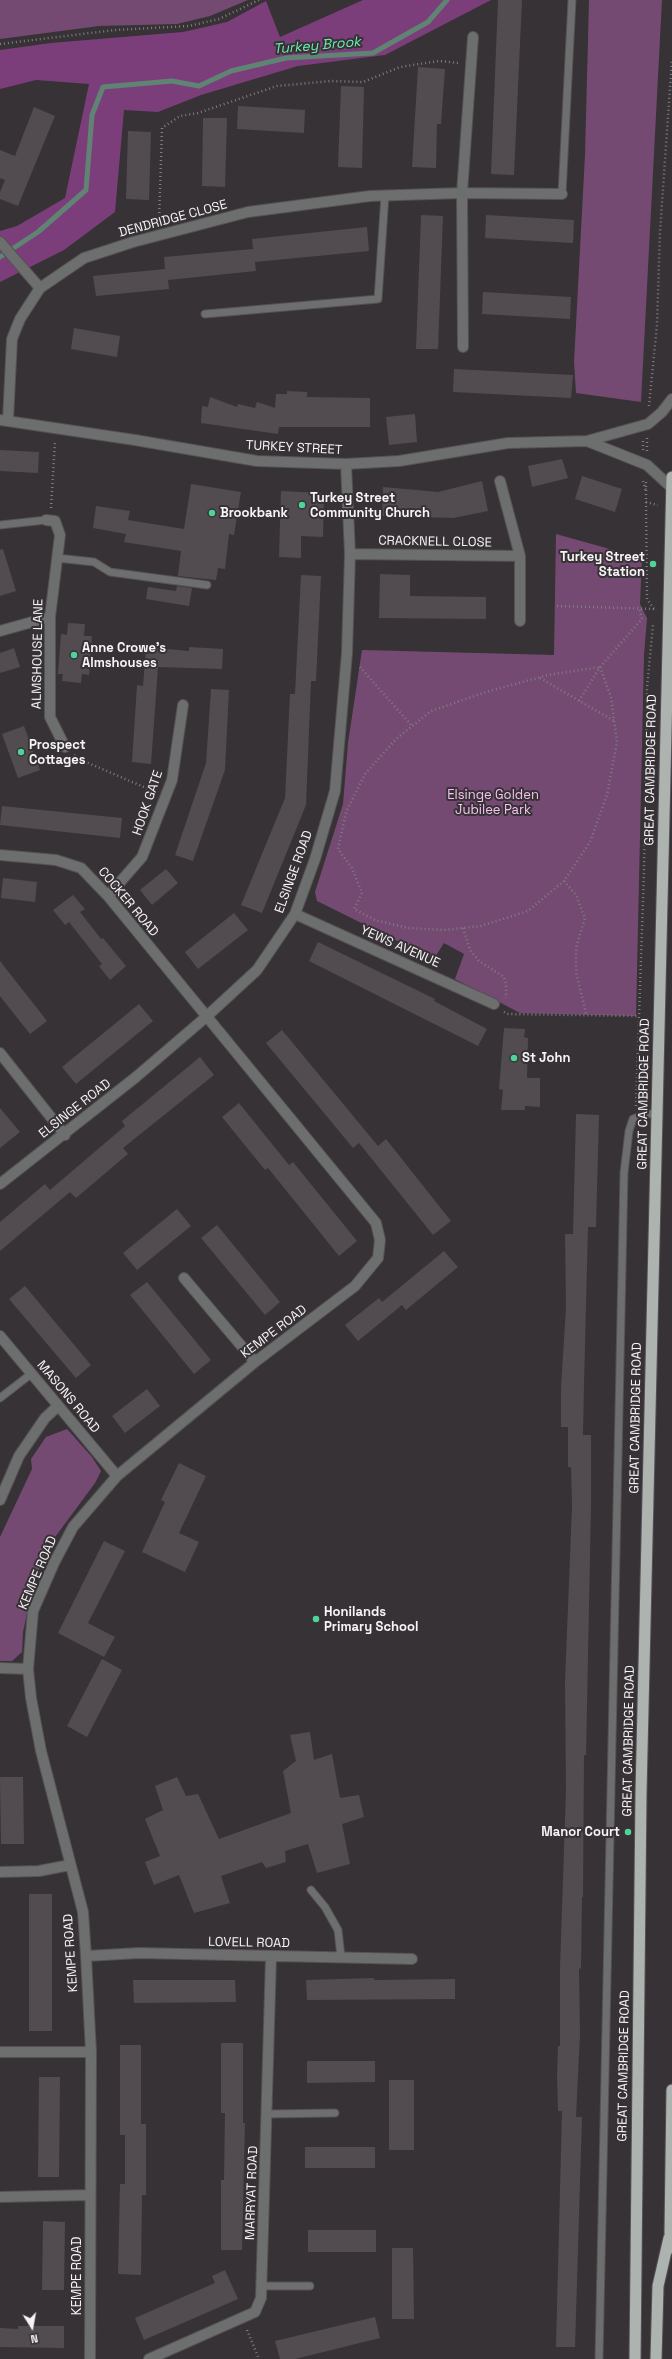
<!DOCTYPE html>
<style>
body{margin:0}
#map{position:relative;width:672px;height:2359px;overflow:hidden;background:#373236;font-family:"Space Grotesk",sans-serif}
canvas{display:block}
.north{position:absolute;left:12px;top:2307px;width:40px;height:40px;-webkit-text-stroke:3px #373236;paint-order:stroke;rotate:169deg;font-size:11px;font-weight:700;line-height:16px;text-align:center;color:#f7f4f6}
.north::after{content:'';display:block;margin:auto;width:14px;height:18px;background:#f7f4f6;clip-path:polygon(50% 0,100% 100%,50% 72%,0 100%)}
</style>
<div id="map">
<canvas width="672" height="2359"></canvas>
<div class="north">N</div>
</div>
<script>
const c = document.querySelector('canvas').getContext('2d');
c.lineJoin = 'round';
function fillPath(path, color) {
  c.fillStyle = color;
  c.fill(path, 'evenodd');
}
function toPath(rows) {
  const path = new Path2D();
  for (const r of rows) {
    path.moveTo(r[0], r[1]);
    for (let i = 2; i < r.length; i += 2) path.lineTo(r[i], r[i + 1]);
  }
  return path;
}
function stroke(path, color, width, dash) {
  c.strokeStyle = color;
  c.lineWidth = width;
  c.lineCap = dash ? 'butt' : 'round';
  c.setLineDash(dash || []);
  c.stroke(path);
}
function write(font, color, halo, rows, align = 'center') {
  c.font = font + ' "Space Grotesk",sans-serif';
  c.lineWidth = 4;
  c.setLineDash([]);
  c.textBaseline = 'middle';
  c.strokeStyle = halo;
  c.fillStyle = color;
  for (const [text, x, y, turn = 0] of rows) {
    c.save();
    c.translate(x, y);
    c.rotate((+turn || 0) * Math.PI / 180);
    c.textAlign = isNaN(turn) ? turn : align;
    if (halo) c.strokeText(text, 0, 0);
    c.fillText(text, 0, 0);
    c.restore();
  }
}
fillPath(toPath([
 [0,0,248,0,210,16,177,24,99,26,0,39],
 [589,0,662,0,641,402,576,393,574,362,585,155],
 [556,534,642,558,640,604,647,618,644,655,636,1016,520,1013,455,979,464,954,444,943,434,959,317,901,315,892,343,804,348,743,362,650,554,655],
 [67,1429,92,1457,101,1471,95,1483,47,1548,33,1586,23,1632,22,1652,12,1661,0,1661,0,1537,32,1469,31,1459,46,1437]
]), '#754a72');
fillPath(toPath([
 [363,0,491,0,385,55,298,66,201,95,158,112,124,110,115,212,64,250,0,282,0,231,17,226,65,198,89,84,36,80,0,89,0,50,51,43,183,32,227,22,266,1,280,37]
]), '#7c3e7a');
stroke(toPath([
 [0,257,38,232,86,190,92,115,103,87,172,81,199,86,231,71,286,58,373,53,428,22,447,0]
]), '#608473', 5);
fillPath(toPath([
 [498,0,522,0,514,175,491,174],
 [418,67,445,69,441,124,437,124,436,168,412,167],
 [341,86,364,87,362,168,338,167],
 [238,106,305,110,304,133,237,129],
 [34,107,55,116,18,206,0,199,0,192,5,180,0,178,0,150,15,156],
 [203,118,227,118,225,187,202,186],
 [128,131,151,132,149,200,126,199],
 [421,215,443,216,438,349,416,349],
 [486,215,574,220,573,243,485,238],
 [367,227,369,251,255,262,256,271,168,280,169,289,96,296,93,276,165,269,164,257,253,249,252,239],
 [483,292,571,297,570,319,482,314],
 [74,328,120,336,117,357,71,349],
 [454,369,573,375,571,398,453,392],
 [287,391,307,392,307,397,370,398,370,427,279,427,278,434,201,423,202,406,208,407,210,397,237,407,238,404,255,408,257,402,275,408,276,394,287,394],
 [415,414,417,442,389,445,386,417],
 [0,450,39,452,38,473,0,471],
 [562,459,568,478,532,487,528,466],
 [582,476,622,489,615,512,575,499],
 [482,481,488,511,453,518,382,516,383,487,438,492],
 [191,484,241,492,234,535,229,534,225,569,218,568,216,580,178,576,181,551,124,542,126,534,93,528,96,506,130,511,128,520,184,529],
 [281,491,324,493,323,537,301,536,301,558,279,557],
 [3,549,16,591,0,596,0,550],
 [380,574,410,575,410,596,486,597,486,619,379,618],
 [301,575,321,576,316,681,311,681,306,805,262,913,241,905,285,798,290,694,295,694],
 [177,586,192,588,189,606,146,599,148,587,176,591],
 [68,623,85,624,84,636,92,636,89,675,82,674,81,683,62,681,63,674,58,674,61,634,67,635],
 [146,647,189,651,189,647,223,649,222,669,158,667,151,764,132,762,137,685,143,686],
 [14,648,20,667,0,673,0,653],
 [211,689,229,690,225,770,193,861,175,855,206,763],
 [24,726,40,770,18,778,2,734],
 [2,806,122,818,120,838,0,825],
 [166,869,178,883,152,905,140,890],
 [3,878,37,882,35,902,1,898],
 [73,895,85,909,80,912,101,939,103,938,126,966,110,980,99,966,102,964,69,922,65,925,53,910],
 [234,913,248,930,198,969,185,952],
 [318,942,435,999,434,1001,487,1029,478,1046,309,961],
 [0,961,47,1021,30,1034,0,996],
 [139,1004,153,1021,76,1084,62,1067],
 [504,1028,525,1029,524,1037,528,1038,527,1078,540,1078,540,1107,525,1106,525,1110,501,1110,503,1090,499,1089],
 [282,1030,378,1146,386,1139,451,1221,433,1235,359,1143,353,1148,266,1043],
 [200,1057,214,1075,123,1148,128,1154,76,1198,70,1192,0,1251,0,1222,45,1184,50,1190,125,1126,122,1121],
 [239,1103,289,1165,293,1162,357,1241,339,1256,268,1168,265,1170,222,1117],
 [0,1108,20,1132,0,1148],
 [576,1114,599,1115,596,1227,588,1227,584,1384,583,1435,591,1435,591,1506,586,1755,584,1755,583,1897,582,1897,581,1969,579,1968,580,2034,576,2117,582,2117,575,2347,556,2347,562,2111,558,2111,557,2076,558,2046,560,2046,560,1968,566,1789,565,1682,572,1506,571,1467,568,1467,568,1427,561,1427,561,1388,566,1307,565,1234,573,1234],
 [177,1209,191,1226,137,1270,123,1253],
 [217,1225,280,1302,265,1315,201,1238],
 [444,1251,458,1267,406,1310,402,1305,358,1341,345,1325,379,1298,382,1302],
 [147,1282,211,1360,194,1374,130,1295],
 [25,1286,91,1365,76,1378,9,1299],
 [147,1389,160,1406,125,1433,112,1416],
 [179,1463,206,1476,179,1533,199,1542,185,1572,142,1552,165,1502,161,1500],
 [104,1541,125,1551,88,1623,115,1637,104,1657,58,1633],
 [102,1659,122,1670,87,1737,67,1726],
 [310,1732,314,1760,332,1754,340,1798,359,1795,364,1817,342,1824,350,1864,317,1873,308,1844,285,1851,286,1862,266,1868,262,1862,221,1876,230,1903,194,1913,179,1875,154,1885,145,1862,160,1856,145,1819,163,1810,155,1786,177,1777,186,1796,198,1794,219,1839,291,1813,283,1771,296,1761,290,1735],
 [0,1777,23,1777,24,1844,1,1844],
 [29,1894,52,1894,52,2031,29,2031],
 [374,1978,374,1980,455,1979,455,1999,307,2000,306,1980],
 [133,1980,235,1980,236,2002,134,2003],
 [221,2043,243,2043,243,2123,245,2123,242,2250,221,2250,221,2180,224,2180,225,2113,221,2113],
 [120,2045,141,2045,141,2124,146,2124,146,2195,142,2195,141,2275,118,2274,120,2184,125,2184,125,2135,120,2135],
 [307,2061,375,2061,375,2082,307,2083],
 [39,2077,60,2077,59,2177,38,2177],
 [389,2080,414,2080,414,2150,389,2150],
 [305,2147,375,2147,375,2168,305,2168],
 [43,2221,65,2222,64,2290,42,2290],
 [308,2230,376,2230,376,2252,308,2252],
 [392,2248,413,2248,414,2319,392,2319],
 [225,2270,238,2299,144,2340,135,2318,215,2283,212,2276],
 [375,2317,380,2338,295,2359,280,2359,275,2341],
 [18,2326,64,2326,64,2348,0,2347,0,2328,18,2329]
]), '#524c51');
const service = toPath([
 [562,194,572,0],
 [205,314,378,299,385,195],
 [0,525,46,520],
 [57,558,94,562,110,572,207,585],
 [0,1398,31,1374],
 [311,1890,325,1907,338,1930,341,1957],
 [268,2114,335,2113],
 [262,2286,310,2286],
 [599,2359,624,1173,629,1131,633,1119,646,1114,658,1114]
]);
const minor = toPath([
 [0,242,40,288],
 [463,347,462,193,473,37],
 [0,420,135,440,257,461,346,464,399,461,508,443,587,441,648,424,662,412,672,399],
 [8,420,12,339,20,319,40,288,84,258,133,242,248,212,370,196,462,193,562,194],
 [587,441,647,465,672,488],
 [500,481,520,556,520,621],
 [46,520,55,521,60,535,50,617,50,717,65,747],
 [350,554,520,556],
 [0,631,50,617],
 [0,855,56,860,81,868,108,896,376,1223,380,1240,378,1258,355,1286,255,1362,117,1476,73,1527,54,1563,33,1611,28,1669,31,1698,41,1751,83,1912,86,1956,91,2052,90,2359],
 [108,896,142,857,172,780,183,705],
 [295,914,494,1004],
 [0,1053,65,1135],
 [0,1184,136,1077,206,1017,257,970,295,914,315,859,335,791,347,653,350,554,346,464],
 [184,1278,255,1362],
 [0,1336,117,1476],
 [0,1500,19,1456,45,1418,58,1406],
 [0,1668,28,1669],
 [0,1872,39,1871,70,1865],
 [86,1956,139,1953,412,1959],
 [0,2052,91,2052],
 [0,2197,90,2195],
 [149,2359,255,2312,261,2298,271,1957]
]);
const trunk = toPath([
 [672,2090,670,2233,672,2248],
 [635,2359,641,1793,672,477],
 [656,2359,658,2286,669,2238]
]);
stroke(service, '#565155', 9);
stroke(minor, '#565155', 12);
stroke(trunk, '#565155', 13);
stroke(toPath([
 [0,44,115,30,189,26,219,19,259,0],
 [159,221,162,128,180,116,198,113,277,86,331,81,363,82,400,67,439,61,459,63],
 [649,406,657,325,660,232,672,59],
 [643,450,643,439],
 [647,451,647,438],
 [643,481,646,491],
 [646,482,646,502,658,505],
 [646,502,647,599,654,609],
 [51,508,55,441],
 [557,606,654,609],
 [360,667,412,726],
 [600,667,611,697,617,742,607,795,590,842,564,881,528,911,481,926,444,930,408,928,375,920,354,909,362,893,352,868,338,849,346,812,365,774,396,739,431,711,486,692,548,675,600,667],
 [540,678,614,721],
 [579,701,600,667,642,619,639,608],
 [74,755,79,759,153,791],
 [564,881,576,895,585,918,576,948,576,972,586,1014],
 [463,928,470,950,479,961,504,977,506,984,506,998],
 [504,1012,507,1014,638,1016],
 [636,1106,644,871,647,688,653,625],
 [247,2330,259,2359]
]), '#817c80', 2.5, [1, 3]);
stroke(service, '#6c6f6d', 7);
stroke(minor, '#6c6f6d', 10);
stroke(trunk, '#adb4b0', 11);
for (const [x, y, r, color] of [
 [302,505,4,"#4fd399"],
 [212,513,4,"#4fd399"],
 [653,564,4,"#4fd399"],
 [74,655,4,"#4fd399"],
 [21,752,4,"#4fd399"],
 [514,1058,4,"#4fd399"],
 [316,1619,4,"#4fd399"],
 [628,1832,4,"#4fd399"]
]) {
  const dot = new Path2D();
  dot.arc(x, y, r, 0, 2 * Math.PI);
  c.fillStyle = color;
  c.fill(dot);
  stroke(dot, '#373236', 1.5);
}
write('13px', '#f7f4f6', '#373236', [
 ["DENDRIDGE CLOSE",173,219,-15],
 ["TURKEY STREET",294,448,3],
 ["CRACKNELL CLOSE",435,542,1],
 ["ALMSHOUSE LANE",38,654,-89],
 ["GREAT CAMBRIDGE ROAD",651,770,-89],
 ["HOOK GATE",148,803,-71],
 ["ELSINGE ROAD",294,872,-70],
 ["COCKER ROAD",128,902,50],
 ["YEWS AVENUE",400,947,24],
 ["GREAT CAMBRIDGE ROAD",644,1094,-89],
 ["ELSINGE ROAD",75,1109,-38],
 ["KEMPE ROAD",274,1332,-37],
 ["MASONS ROAD",68,1397,50],
 ["GREAT CAMBRIDGE ROAD",636,1418,-89],
 ["KEMPE ROAD",38,1573,-67],
 ["GREAT CAMBRIDGE ROAD",629,1741,-89],
 ["LOVELL ROAD",249,1943,1],
 ["KEMPE ROAD",71,1953,-94],
 ["GREAT CAMBRIDGE ROAD",624,2066,-89],
 ["MARRYAT ROAD",252,2193,-88],
 ["KEMPE ROAD",77,2276,-90]
]);
write('bold 13px', '#f7f4f6', '#373236', [
 ["Turkey Street",310,498],
 ["Community Church",310,513],
 ["Brookbank",220,513],
 ["Turkey Street",645,557,"right"],
 ["Station",645,572,"right"],
 ["Anne Crowe's",82,648],
 ["Almshouses",82,663],
 ["Prospect",29,745],
 ["Cottages",29,760],
 ["St John",522,1058],
 ["Honilands",324,1612],
 ["Primary School",324,1627],
 ["Manor Court",620,1832,"right"]
], 'left');
write('13px', '#f6c1f2', '#373236', [
 ["Elsinge Golden",493,795],
 ["Jubilee Park",493,810]
]);
write('italic 14px', '#6aefb1', '#373236', [
 ["Turkey Brook",317,46,-5]
]);
</script>
